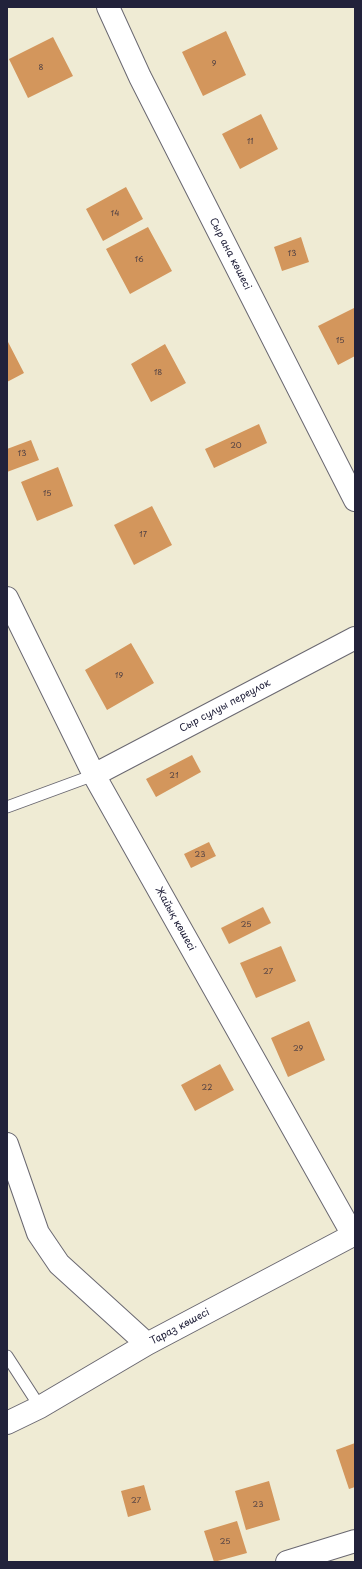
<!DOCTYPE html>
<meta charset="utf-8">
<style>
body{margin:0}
#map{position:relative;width:362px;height:1569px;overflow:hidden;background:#efebd4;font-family:"Playpen Sans",sans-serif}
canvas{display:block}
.frame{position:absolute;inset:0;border:8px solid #22223b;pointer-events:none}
</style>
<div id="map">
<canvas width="362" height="1569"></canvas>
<div class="frame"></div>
</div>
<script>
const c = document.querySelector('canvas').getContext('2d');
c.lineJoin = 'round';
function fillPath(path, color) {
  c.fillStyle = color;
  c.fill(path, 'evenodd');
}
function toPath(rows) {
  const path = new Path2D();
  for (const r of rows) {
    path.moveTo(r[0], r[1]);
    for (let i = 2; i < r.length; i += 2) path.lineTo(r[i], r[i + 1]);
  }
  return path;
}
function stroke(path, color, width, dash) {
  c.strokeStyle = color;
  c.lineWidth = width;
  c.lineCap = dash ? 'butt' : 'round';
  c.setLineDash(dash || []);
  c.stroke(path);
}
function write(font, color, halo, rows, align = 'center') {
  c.font = font + ' "Playpen Sans",sans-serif';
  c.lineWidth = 4;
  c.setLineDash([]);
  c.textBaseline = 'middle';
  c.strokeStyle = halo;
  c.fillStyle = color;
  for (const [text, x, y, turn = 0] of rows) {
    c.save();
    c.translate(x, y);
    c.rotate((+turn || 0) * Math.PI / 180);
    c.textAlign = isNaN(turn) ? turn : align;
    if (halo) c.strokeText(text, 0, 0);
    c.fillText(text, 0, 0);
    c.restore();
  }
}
fillPath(toPath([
 [226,31,246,75,203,96,182,52],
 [53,37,73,76,28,98,9,59],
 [261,114,278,149,240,169,222,134],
 [126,187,143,219,103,241,86,209],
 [148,227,172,271,130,294,106,249],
 [301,237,309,262,282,271,274,247],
 [354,308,355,356,338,365,318,326],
 [7,340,24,373,7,382],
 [165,344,186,383,151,402,131,364],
 [259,424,267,443,214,468,205,449],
 [31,440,39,460,7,472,7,449],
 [58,467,73,506,37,521,21,482],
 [152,506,172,545,134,565,114,525],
 [131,643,154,683,107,710,85,670],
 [192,755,201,772,156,797,146,779],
 [209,842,216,856,191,868,184,854],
 [263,907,271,923,229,944,221,928],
 [281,946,296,981,256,998,240,963],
 [309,1021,325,1060,288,1077,271,1038],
 [220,1064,234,1090,195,1111,181,1085],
 [355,1443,355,1487,349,1489,336,1450],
 [269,1481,280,1520,246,1530,235,1491],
 [144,1485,151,1510,128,1517,121,1491],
 [237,1521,247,1553,214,1562,204,1531]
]), '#d3965c');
const service = toPath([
 [7,807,94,775],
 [7,1356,40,1407]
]);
const minor = toPath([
 [108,7,140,77,355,500],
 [7,598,94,775,353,1235],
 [94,775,355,638],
 [7,1144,38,1233,59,1264,147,1344],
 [7,1423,40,1407,147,1344,355,1234],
 [287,1562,355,1541]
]);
stroke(service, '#6a6871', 13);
stroke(minor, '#6a6871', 24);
stroke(service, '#fff', 11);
stroke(minor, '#fff', 22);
write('8px', '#4e3f43', null, [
 ["9",214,64],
 ["8",41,68],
 ["11",250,142],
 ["14",115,214],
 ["13",292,254],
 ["16",139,260],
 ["15",340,341],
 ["18",158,373],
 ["20",236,446],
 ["13",22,454],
 ["15",47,494],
 ["17",143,535],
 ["19",119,676],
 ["21",174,776],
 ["23",200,855],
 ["25",246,925],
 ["27",268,972],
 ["29",298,1049],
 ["22",207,1088],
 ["27",136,1501],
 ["23",258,1505],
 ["25",225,1542]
]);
write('10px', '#22223b', '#fff', [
 ["Сыр ана көшесі",230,254,63],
 ["Сыр сулуы переулок",225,706,-28],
 ["Жайық көшесі",175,919,61],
 ["Тараз көшесі",180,1327,-28]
]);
</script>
